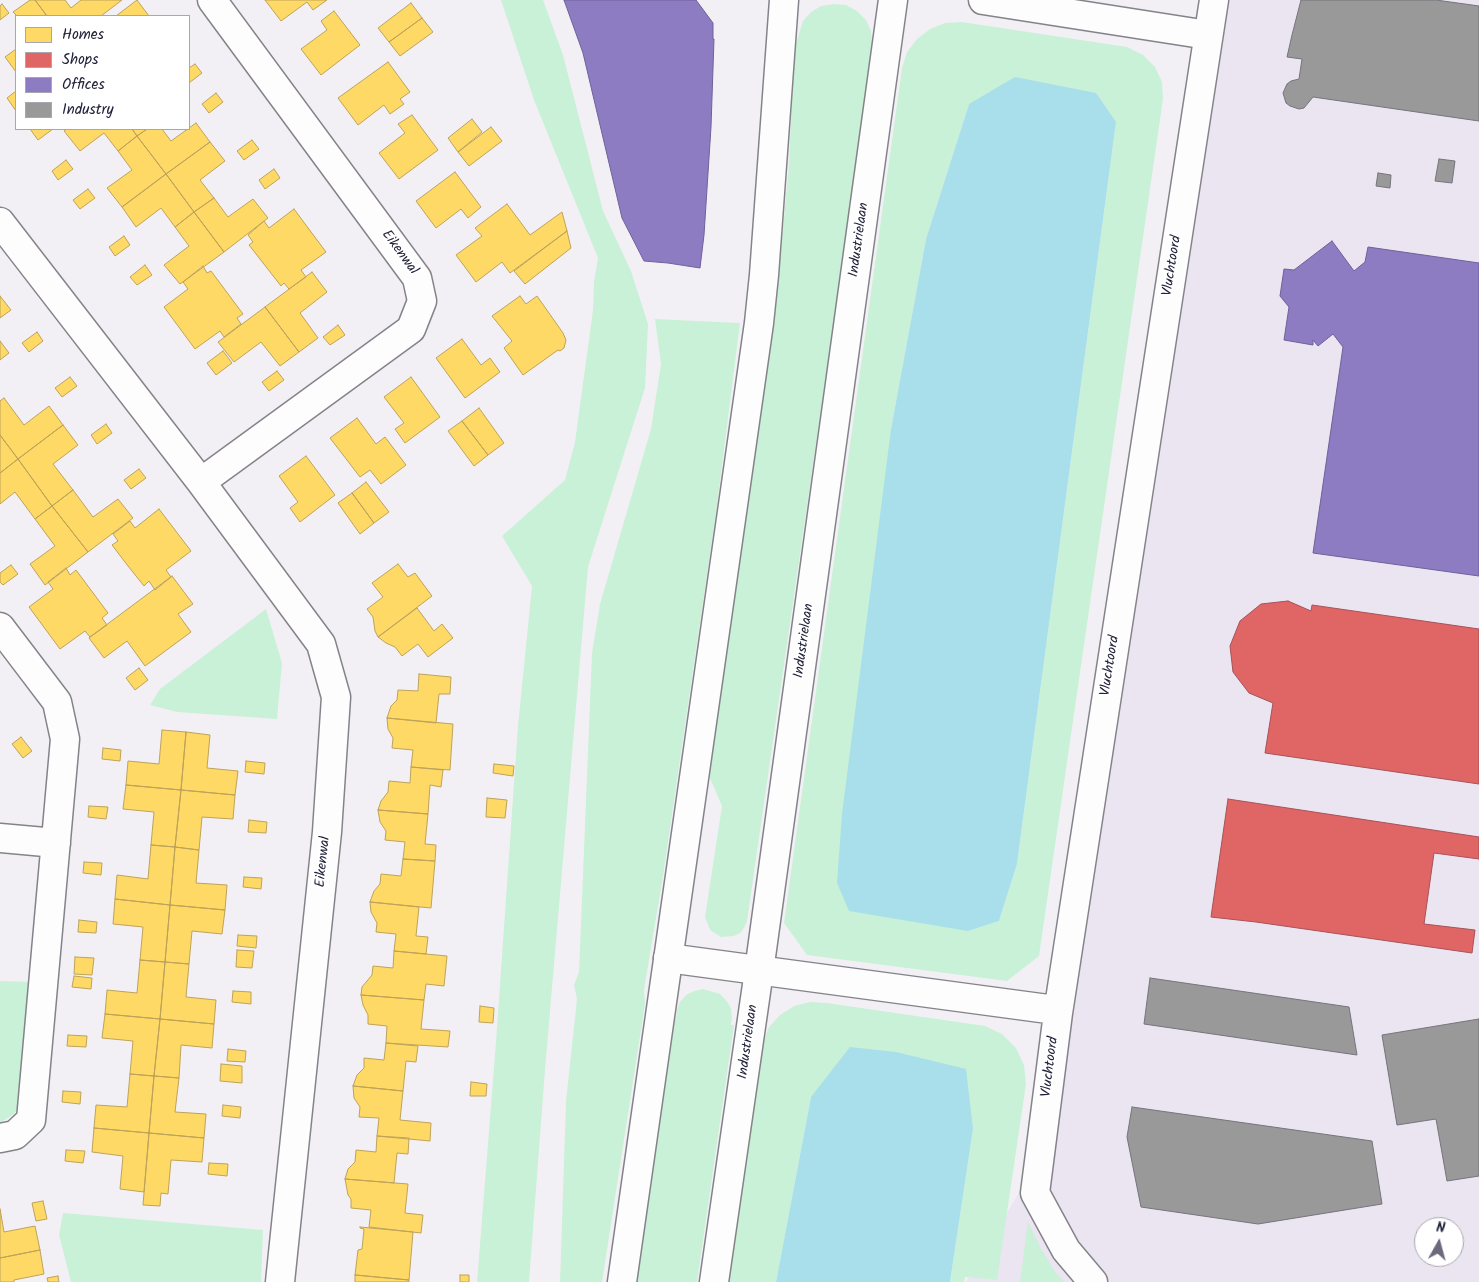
<!DOCTYPE html>
<style>
body{margin:0}
#map{position:relative;width:1479px;height:1282px;overflow:hidden;background:#f3f0f5;font-family:Kalam,sans-serif}
canvas{display:block}
.legend{position:absolute;left:15px;top:15px;width:175px;height:115px;box-sizing:border-box;background:#fff;border:1px solid #a7a7b1;margin:0;padding:6px 9px;list-style:none;font-size:15px;color:#22223b}
.legend li{display:flex;align-items:center;gap:10px;height:25px}
.legend b{width:25px;border:1px solid #a7a7b1}
.north{position:absolute;left:1414px;top:1217px;width:50px;height:50px;box-sizing:border-box;background:#fff;border:1px solid #a7a7b1;border-radius:50%;rotate:7deg;font-size:14px;font-weight:700;line-height:20px;text-align:center;color:#22223b}
.north::after{content:'';display:block;margin:auto;width:18px;height:22px;background:#6b6a7c;clip-path:polygon(50% 0,100% 100%,50% 72%,0 100%)}
</style>
<div id="map">
<canvas width="1479" height="1282"></canvas>
<ul class="legend">
<li><b style="height:14px;background:#ffd966"></b>Homes</li>
<li><b style="height:14px;background:#e06666"></b>Shops</li>
<li><b style="height:14px;background:#8e7cc3"></b>Offices</li>
<li><b style="height:14px;background:#999"></b>Industry</li>
</ul>
<div class="north">N</div>
</div>
<script>
const c = document.querySelector('canvas').getContext('2d');
c.lineJoin = 'round';
function fillPath(path, color) {
  c.fillStyle = color;
  c.fill(path, 'evenodd');
}
function toPath(rows) {
  const path = new Path2D();
  for (const r of rows) {
    path.moveTo(r[0], r[1]);
    for (let i = 2; i < r.length; i += 2) path.lineTo(r[i], r[i + 1]);
  }
  return path;
}
function stroke(path, color, width, dash) {
  c.strokeStyle = color;
  c.lineWidth = width;
  c.lineCap = dash ? 'butt' : 'round';
  c.setLineDash(dash || []);
  c.stroke(path);
}
function write(font, color, halo, rows, align = 'center') {
  c.font = font + ' Kalam,sans-serif';
  c.lineWidth = 5;
  c.setLineDash([]);
  c.textBaseline = 'middle';
  c.strokeStyle = halo;
  c.fillStyle = color;
  for (const [text, x, y, turn = 0] of rows) {
    c.save();
    c.translate(x, y);
    c.rotate((+turn || 0) * Math.PI / 180);
    c.textAlign = isNaN(turn) ? turn : align;
    if (halo) c.strokeText(text, 0, 0);
    c.fillText(text, 0, 0);
    c.restore();
  }
}
fillPath(toPath([
 [1203,0,1479,0,1479,1282,966,1282,1020,1191],
 [1424,1227,1454,1227,1454,1257,1424,1257]
]), '#ebe4f1');
fillPath(toPath([
 [501,0,543,0,563,55,603,211,631,271,648,324,645,388,588,567,545,1070,529,1282,477,1282,496,1042,518,726,532,586,502,536,565,480,575,442,593,310,594,282,598,258,534,100],
 [834,4,846,5,857,11,866,20,871,31,872,44,871,63,747,921,744,928,740,933,734,936,721,937,710,930,705,917,722,806,709,776,774,324,789,165,794,50,803,21,811,12,821,6],
 [962,22,1127,47,1143,55,1155,67,1162,82,1163,99,1039,956,1007,981,807,955,784,923,902,68,907,52,917,39,930,29,945,23],
 [969,104,1116,122,1017,864,999,921,968,931,891,429,926,239],
 [655,319,740,323,716,513,663,876,644,990,645,1004,602,1282,560,1282,566,1101,577,999,574,985,579,972,592,653,600,604,651,429,661,364],
 [266,609,282,663,277,719,177,712,150,705,160,689],
 [0,981,34,982,23,1099,14,1114,0,1123],
 [703,989,720,994,726,1000,731,1008,732,1017,731,1025,734,1025,697,1282,637,1282,674,1019,676,1019,677,1010,680,1002,686,995,694,991],
 [810,1002,827,1003,985,1026,1002,1034,1016,1048,1024,1065,1026,1084,997,1280,965,1277,964,1282,950,1282,973,1129,811,1097,776,1282,729,1282,763,1043,769,1027,780,1015,794,1006],
 [63,1213,263,1230,261,1282,71,1282,59,1235],
 [1028,1222,1041,1249,1055,1272,1064,1282,1020,1282]
]), '#c9f1d7');
fillPath(toPath([
 [1015,77,1096,93,1116,122,1017,864,999,921,968,931,849,911,837,883,842,814,891,429,926,239,969,104],
 [850,1047,896,1052,966,1069,973,1129,950,1282,776,1282,811,1097]
]), '#a9dfea');
const homes = toPath([
 [30,0,35,0,47,16,17,16,13,12,30,0],
 [35,0,65,0,71,8,81,0,122,0,101,16,47,16,35,0],
 [137,0,149,16,116,16,137,0],
 [265,0,327,0,313,10,307,2,281,21,265,0],
 [411,3,422,18,389,42,378,28,411,3],
 [2,4,9,13,0,20,0,6,2,4],
 [334,11,360,45,321,75,301,49,327,30,321,21,334,11],
 [422,18,433,32,400,56,389,42,422,18],
 [16,49,16,72,5,57,16,49],
 [388,62,410,92,400,99,404,104,390,114,384,105,358,125,338,98,388,62],
 [195,64,202,73,189,83,189,68,195,64],
 [16,91,16,111,7,98,16,91],
 [216,93,223,102,209,113,202,104,216,93],
 [412,115,438,150,399,179,379,153,405,133,398,124,412,115],
 [472,119,482,132,458,152,448,138,472,119],
 [196,123,210,142,166,174,137,136,147,129,162,129,171,141,196,123],
 [491,127,502,141,469,166,458,152,491,127],
 [30,129,53,129,38,140,30,129],
 [67,129,132,129,137,136,118,151,104,133,80,151,64,131,67,129],
 [132,129,147,129,137,136,132,129],
 [137,136,166,174,122,207,107,188,132,170,118,151,137,136],
 [252,140,259,149,244,160,237,151,252,140],
 [210,142,225,161,200,180,214,198,194,212,166,174,210,142],
 [66,160,73,169,58,180,52,171,66,160],
 [274,169,280,178,265,189,259,180,274,169],
 [455,172,481,207,468,218,461,209,436,228,416,201,455,172],
 [166,174,194,212,175,227,161,208,136,227,122,207,166,174],
 [88,189,95,198,80,209,73,200,88,189],
 [214,198,228,217,253,199,268,218,224,252,194,212,214,198],
 [507,204,530,235,562,212,567,231,510,273,502,262,476,282,456,255,482,236,475,228,507,204],
 [294,209,326,252,301,270,306,277,289,289,284,283,281,286,249,245,253,242,248,235,264,221,269,228,294,209],
 [194,212,224,252,180,284,164,265,189,246,175,227,194,212],
 [567,231,571,248,525,284,514,271,567,231],
 [124,236,130,245,115,256,109,247,124,236],
 [145,265,152,275,137,285,130,277,145,265],
 [203,266,207,273,211,271,243,314,237,318,241,324,224,337,220,331,195,349,164,307,188,289,183,282,203,266],
 [312,272,327,292,300,313,318,338,299,352,265,307,312,272],
 [0,296,11,310,0,318,0,296],
 [520,296,526,304,537,296,563,333,566,340,564,348,560,351,558,350,523,375,504,348,512,341,492,316,520,296],
 [265,307,299,352,280,366,261,342,234,362,218,342,265,307],
 [338,325,345,335,330,345,323,337,338,325],
 [37,332,43,341,29,352,22,343,37,332],
 [462,339,481,365,490,358,500,372,465,398,436,358,462,339],
 [0,341,9,353,0,360,0,341],
 [223,351,232,363,216,375,207,363,223,351],
 [277,371,284,380,269,391,262,382,277,371],
 [70,377,77,386,62,397,55,388,70,377],
 [411,377,440,417,405,443,395,429,404,423,384,397,411,377],
 [4,398,24,425,49,406,63,425,18,459,0,435,0,401,4,398],
 [479,408,504,443,488,455,462,421,479,408],
 [357,418,376,444,385,437,406,465,381,484,370,470,360,477,330,438,357,418],
 [462,421,488,455,474,466,448,431,462,421],
 [106,424,112,433,97,444,91,435,106,424],
 [63,425,78,445,53,464,73,490,52,506,18,459,63,425],
 [0,435,18,459,0,473,0,435],
 [306,456,335,495,300,522,290,508,298,502,279,476,306,456],
 [18,459,52,506,35,519,15,492,0,504,0,473,18,459],
 [139,469,146,478,131,489,124,480,139,469],
 [366,482,389,512,374,523,352,493,366,482],
 [73,490,93,517,118,499,133,518,88,552,52,506,73,490],
 [352,493,374,523,360,534,338,503,352,493],
 [52,506,88,552,45,585,30,564,55,546,35,519,52,506],
 [159,509,191,551,166,570,171,577,155,590,149,581,144,586,128,566,112,545,118,541,113,534,130,521,135,528,159,509],
 [398,564,408,577,415,573,432,596,378,637,375,631,373,617,367,609,383,597,372,583,398,564],
 [11,565,18,574,3,585,0,582,0,573,11,565],
 [66,568,70,575,76,570,108,613,102,618,107,625,90,637,85,631,60,649,29,607,53,589,48,582,66,568],
 [172,576,193,604,178,614,191,632,145,666,127,641,104,658,89,638,90,637,172,576],
 [417,608,434,631,442,624,453,638,428,657,418,644,402,656,395,647,386,643,378,637,417,608],
 [139,668,148,680,135,690,126,678,139,668],
 [419,674,451,677,450,694,439,694,436,723,387,718,391,706,397,700,398,690,418,691,419,674],
 [387,718,453,724,450,770,411,767,413,750,392,748,393,738,388,729,387,718],
 [162,730,186,732,181,790,126,785,128,761,159,764,162,730],
 [186,732,210,735,207,768,238,771,235,795,181,790,186,732],
 [21,737,32,751,23,758,12,744,21,737],
 [103,748,121,750,120,761,102,759,103,748],
 [246,761,265,763,264,774,245,772,246,761],
 [494,764,514,766,513,776,493,773,494,764],
 [411,767,443,770,441,787,430,785,428,814,378,810,381,801,388,792,389,781,410,783,411,767],
 [126,785,181,790,175,847,151,845,154,812,123,809,126,785],
 [181,790,235,795,233,819,202,817,199,850,175,847,181,790],
 [487,798,507,800,505,818,486,817,487,798],
 [89,806,108,807,106,819,88,817,89,806],
 [378,810,428,814,425,844,436,845,435,861,403,859,405,842,385,840,386,831,380,822,378,810],
 [249,820,267,822,266,833,248,832,249,820],
 [151,845,175,847,170,905,115,899,117,875,148,879,151,845],
 [175,847,199,850,196,883,227,885,225,910,170,905,175,847],
 [403,859,435,861,431,908,370,902,374,891,380,884,381,874,401,876,403,859],
 [84,862,102,863,101,875,83,873,84,862],
 [244,877,262,878,261,889,243,887,244,877],
 [115,899,170,905,165,962,140,960,143,927,113,924,115,899],
 [370,902,419,907,416,936,428,937,426,954,394,951,396,934,376,932,377,923,371,912,370,902],
 [170,905,225,910,222,934,192,931,189,964,165,962,170,905],
 [79,920,97,922,96,933,78,932,79,920],
 [238,935,257,936,256,948,237,946,238,935],
 [237,950,254,951,252,968,236,967,237,950],
 [394,951,447,956,444,986,426,984,424,1000,361,995,362,987,372,975,373,966,393,968,394,951],
 [75,957,94,958,92,975,74,974,75,957],
 [140,960,165,962,160,1019,105,1014,107,990,137,993,140,960],
 [165,962,189,964,186,997,216,1000,214,1024,160,1019,165,962],
 [74,976,92,978,91,989,72,987,74,976],
 [233,991,251,992,251,1004,232,1002,233,991],
 [361,995,424,1000,421,1029,450,1031,448,1047,386,1043,387,1026,368,1024,368,1015,363,1005,361,995],
 [480,1006,494,1008,493,1023,479,1022,480,1006],
 [105,1014,160,1019,154,1076,130,1074,133,1041,102,1038,105,1014],
 [160,1019,214,1024,212,1048,181,1045,179,1078,154,1076,160,1019],
 [68,1035,87,1036,86,1047,67,1046,68,1035],
 [386,1043,418,1046,416,1062,406,1061,403,1091,353,1086,357,1075,364,1068,364,1058,384,1060,386,1043],
 [228,1049,246,1051,245,1062,227,1061,228,1049],
 [221,1064,242,1066,242,1083,220,1081,221,1064],
 [130,1074,154,1076,149,1133,94,1128,96,1105,127,1107,130,1074],
 [154,1076,179,1078,175,1112,206,1114,204,1138,149,1133,154,1076],
 [471,1082,487,1084,486,1096,470,1096,471,1082],
 [353,1086,403,1091,400,1120,431,1123,430,1141,377,1136,379,1118,359,1117,360,1107,354,1098,353,1086],
 [63,1091,81,1092,80,1104,62,1102,63,1091],
 [223,1105,241,1107,240,1118,222,1116,223,1105],
 [94,1128,149,1133,144,1192,120,1189,123,1156,92,1152,94,1128],
 [149,1133,204,1138,202,1162,171,1160,168,1194,161,1193,160,1206,143,1205,149,1133],
 [377,1136,409,1138,408,1154,397,1153,394,1183,345,1179,348,1169,355,1162,356,1150,376,1152,377,1136],
 [66,1150,85,1151,83,1163,65,1161,66,1150],
 [209,1163,228,1164,227,1176,208,1174,209,1163],
 [345,1179,408,1184,405,1213,423,1215,421,1233,369,1227,371,1210,351,1208,351,1199,348,1195,345,1179],
 [43,1201,47,1219,36,1221,32,1203,43,1201],
 [0,1209,4,1232,35,1226,40,1250,0,1258,0,1209],
 [360,1227,413,1232,409,1280,355,1275,358,1250,362,1249,364,1229,360,1228,360,1227],
 [40,1250,44,1274,14,1280,14,1282,0,1282,0,1258,40,1250],
 [355,1275,409,1280,409,1282,355,1282,355,1275],
 [460,1275,469,1275,469,1282,460,1282,460,1275],
 [58,1276,59,1282,48,1282,47,1278,58,1276]
]);
fillPath(homes, '#ffd966');
stroke(homes, '#bda259', 1);
const shops = toPath([
 [1288,601,1311,611,1312,605,1479,629,1479,784,1265,753,1273,703,1249,693,1233,672,1230,646,1240,621,1261,604,1288,601],
 [1228,799,1479,837,1479,859,1434,853,1424,924,1475,930,1472,953,1256,922,1211,917,1228,799]
]);
fillPath(shops, '#e06666');
stroke(shops, '#a75259', 1);
const offices = toPath([
 [564,0,696,0,713,23,713,39,714,39,711,127,704,235,700,268,668,263,644,261,622,218,583,53,564,0],
 [1332,241,1354,271,1365,262,1368,247,1479,263,1479,576,1313,553,1343,347,1333,334,1318,346,1313,340,1313,345,1284,340,1289,307,1280,296,1284,269,1294,270,1332,241]
]);
fillPath(offices, '#8e7cc3');
stroke(offices, '#6e619a', 1);
const industry = toPath([
 [1301,0,1436,0,1479,6,1479,121,1313,97,1304,108,1299,109,1290,106,1286,103,1283,93,1287,84,1291,81,1299,79,1302,59,1287,57,1292,35,1301,0],
 [1439,159,1455,161,1452,183,1435,181,1439,159],
 [1378,173,1391,175,1390,188,1376,186,1378,173],
 [1150,978,1349,1007,1357,1055,1144,1024,1150,978],
 [1479,1019,1479,1176,1447,1181,1436,1119,1397,1125,1382,1035,1479,1019],
 [1132,1107,1372,1141,1382,1204,1258,1224,1141,1207,1127,1137,1132,1107]
]);
fillPath(industry, '#999');
stroke(industry, '#75757d', 1);
const street = toPath([
 [983,0,1208,35],
 [0,222,201,482,321,644,336,697,327,832,280,1282],
 [201,482,411,329,422,301,417,278,212,0],
 [0,627,57,702,65,739,31,1120,15,1135,0,1138],
 [0,838,56,843],
 [668,958,1048,1009,1058,1013],
 [1093,1282,1066,1250,1035,1193,1058,1013,1214,0]
]);
const secondary = toPath([
 [622,1282,759,323,764,275,784,0],
 [714,1282,759,971,893,0]
]);
stroke(street, '#84838a', 31);
stroke(secondary, '#84838a', 31);
stroke(street, '#fdfdfe', 28);
stroke(secondary, '#fdfdfe', 28);
write('14px', '#22223b', '#fff', [
 ["Industrielaan",860,240,-82],
 ["Eikenwal",399,253,54],
 ["Vluchtoord",1173,266,-81],
 ["Industrielaan",805,641,-82],
 ["Vluchtoord",1111,666,-81],
 ["Eikenwal",324,862,-84],
 ["Industrielaan",749,1042,-82],
 ["Vluchtoord",1051,1067,-83]
]);
</script>
